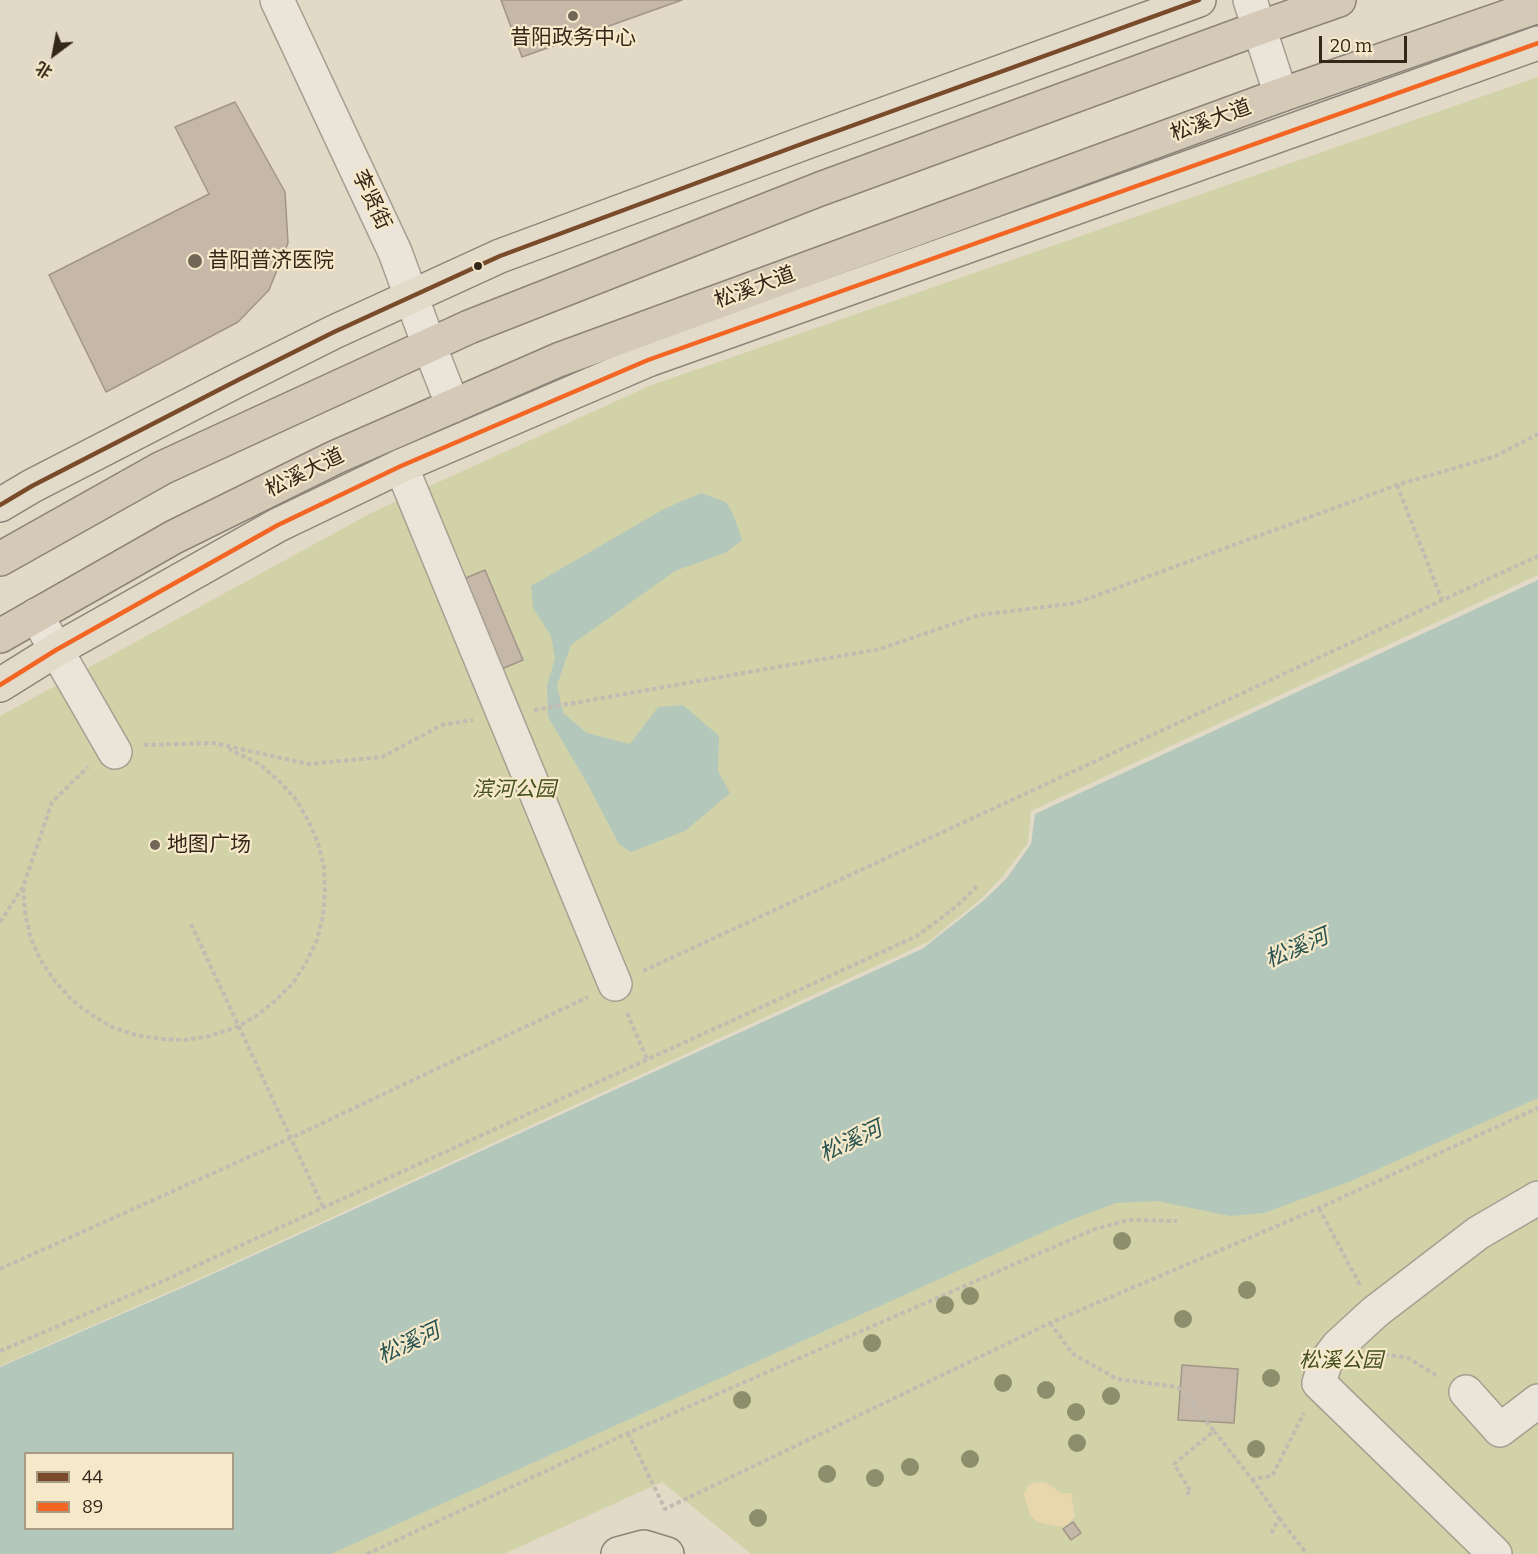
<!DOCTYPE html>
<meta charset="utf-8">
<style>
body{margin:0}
#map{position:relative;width:1538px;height:1554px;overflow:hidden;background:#e2dac7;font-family:Bitter,"Noto Sans SC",serif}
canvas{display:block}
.legend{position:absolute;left:24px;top:1452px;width:210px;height:78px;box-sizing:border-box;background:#f6e9ca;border:2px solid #a89b84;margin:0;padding:8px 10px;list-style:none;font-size:18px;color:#34271a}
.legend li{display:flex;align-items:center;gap:12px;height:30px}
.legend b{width:30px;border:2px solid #a89b84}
.north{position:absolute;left:24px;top:24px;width:60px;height:60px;-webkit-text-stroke:4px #f6e9ca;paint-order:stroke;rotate:212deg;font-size:16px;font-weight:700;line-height:24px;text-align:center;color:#34271a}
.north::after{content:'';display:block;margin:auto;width:21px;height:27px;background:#34271a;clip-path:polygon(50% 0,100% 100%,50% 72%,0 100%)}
.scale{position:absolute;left:1319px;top:36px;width:88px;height:27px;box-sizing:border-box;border:3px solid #34271a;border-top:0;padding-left:8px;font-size:18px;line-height:21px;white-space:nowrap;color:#34271a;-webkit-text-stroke:4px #f6e9ca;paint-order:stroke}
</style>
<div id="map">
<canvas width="1538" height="1554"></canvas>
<ul class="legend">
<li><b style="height:8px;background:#7a4b2a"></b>44</li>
<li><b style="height:8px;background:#f26522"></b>89</li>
</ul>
<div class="north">北</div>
<div class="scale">20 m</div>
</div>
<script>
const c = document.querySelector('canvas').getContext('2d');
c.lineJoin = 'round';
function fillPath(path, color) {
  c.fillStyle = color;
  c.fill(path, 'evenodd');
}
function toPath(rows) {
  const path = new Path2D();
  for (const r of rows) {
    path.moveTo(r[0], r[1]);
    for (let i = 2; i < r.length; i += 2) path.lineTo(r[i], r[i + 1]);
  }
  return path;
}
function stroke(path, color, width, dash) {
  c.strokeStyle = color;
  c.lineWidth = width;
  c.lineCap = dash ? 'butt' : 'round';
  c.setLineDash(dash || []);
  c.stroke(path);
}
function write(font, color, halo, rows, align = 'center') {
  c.font = font + ' Bitter,"Noto Sans SC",serif';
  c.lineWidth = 4.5;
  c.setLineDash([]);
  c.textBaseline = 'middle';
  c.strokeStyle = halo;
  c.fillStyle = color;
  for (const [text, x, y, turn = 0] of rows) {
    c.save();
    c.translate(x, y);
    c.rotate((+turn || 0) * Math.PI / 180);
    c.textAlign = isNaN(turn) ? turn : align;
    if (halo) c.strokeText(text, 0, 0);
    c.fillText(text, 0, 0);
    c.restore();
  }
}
fillPath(toPath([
 [1538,77,1538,575,1031,811,1028,843,1002,877,981,899,928,942,196,1280,0,1366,0,716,373,512,649,386],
 [1538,1060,1538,1554,751,1554,662,1482,504,1554,254,1554,1045,1184]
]), '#d2d2a8');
fillPath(toPath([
 [1035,1482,1045,1482,1061,1493,1071,1493,1075,1516,1069,1523,1062,1527,1037,1522,1030,1515,1024,1494,1028,1486]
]), '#e8d7ac');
fillPath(toPath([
 [701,493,726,502,734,516,742,540,725,553,675,571,571,645,557,685,563,713,587,733,630,744,658,707,683,705,719,736,718,771,730,793,685,831,631,852,619,844,587,783,548,717,547,686,555,658,551,636,533,608,531,586,664,509],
 [1538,580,1538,1098,1351,1181,1264,1213,1230,1216,1157,1201,1116,1203,1068,1221,331,1554,0,1554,0,1367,191,1284,922,949,983,901,1006,879,1031,844,1035,814],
 [26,1454,232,1454,232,1528,26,1528]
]), '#b3c7bb');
const building = toPath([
 [501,0,682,0,522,57,501,0],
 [235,102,285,192,288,243,269,290,238,322,106,392,49,275,209,194,175,127,235,102],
 [485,570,523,660,497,671,454,583,485,570],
 [1182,1365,1238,1369,1234,1423,1178,1420,1182,1365],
 [1073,1522,1081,1533,1071,1540,1063,1529,1073,1522]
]);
fillPath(building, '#c6b8a8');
stroke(building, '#a29587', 1.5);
const minor = toPath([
 [277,0,395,252,429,345,453,406],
 [1250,0,1281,95],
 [401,466,615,984],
 [36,615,115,752],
 [1466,1392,1500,1430,1538,1401],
 [1495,1554,1319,1383,1325,1363,1338,1346,1375,1312,1478,1233,1538,1198]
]);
const major = toPath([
 [0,505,32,486,238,380,334,332,500,256,807,142,1199,0],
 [0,685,56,650,278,525,401,466,648,360,1538,43],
 [618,1554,644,1547,667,1554]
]);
const highway = toPath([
 [0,559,162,468,469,327,820,189,1259,28,1339,0],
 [0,636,174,537,336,457,558,360,1281,95,1538,6]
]);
stroke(minor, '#a69f91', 36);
stroke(major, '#8c8478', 36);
stroke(highway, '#8c8478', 36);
stroke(toPath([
 [1397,485,1442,600],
 [534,710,880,649,979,615,1076,603,1397,485,1496,456,1538,434],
 [144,745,214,743,308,764,382,757,442,725,473,720],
 [23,888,25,912,30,936,40,959,54,980,71,999,90,1014,112,1027,136,1035,161,1039,185,1040,210,1036,239,1026,256,1016,275,1001,293,983,306,963,317,940,323,916,325,892,324,867,318,843,308,820,295,798,278,780,259,764,229,749],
 [0,922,23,887,52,802,88,767],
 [191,924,323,1207],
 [643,971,1538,556],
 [627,1013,647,1059],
 [1319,1208,1360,1285],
 [0,1269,291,1138,588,997],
 [1050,1323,1073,1354,1117,1379,1178,1387,1214,1431],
 [0,1351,163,1281,917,936,957,906,978,885],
 [1377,1353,1408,1358,1439,1377],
 [628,1433,665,1509,1050,1323,1319,1208,1538,1108],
 [1252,1479,1279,1518,1271,1534],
 [1186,1494,1191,1492,1174,1464,1214,1431,1252,1479,1272,1476,1304,1413],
 [1279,1518,1307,1554],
 [367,1554,628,1433,1095,1229,1129,1220,1177,1221]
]), '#c2bbb1', 4, [4.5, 3]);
stroke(minor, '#eae4d9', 33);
stroke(major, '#e2dbca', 33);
stroke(highway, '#d5cab8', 33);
stroke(toPath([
 [0,505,32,486,238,380,334,332,500,256,807,142,1199,0]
]), '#7a4b2a', 4.5);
stroke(toPath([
 [0,685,56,650,278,525,401,466,648,360,1538,43]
]), '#f26522', 4.5);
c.fillStyle = '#8c8f6b';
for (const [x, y] of [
 [1122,1241],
 [1247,1290],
 [970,1296],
 [945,1305],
 [1183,1319],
 [872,1343],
 [1271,1378],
 [1003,1383],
 [1046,1390],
 [1111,1396],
 [742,1400],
 [1076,1412],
 [1077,1443],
 [1256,1449],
 [970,1459],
 [910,1467],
 [827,1474],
 [875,1478],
 [758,1518]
]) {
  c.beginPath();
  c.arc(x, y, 9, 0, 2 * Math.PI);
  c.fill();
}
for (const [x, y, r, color] of [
 [573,16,6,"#716657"],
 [195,261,8,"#716657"],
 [478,266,5,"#34271a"],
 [155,845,6,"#716657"]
]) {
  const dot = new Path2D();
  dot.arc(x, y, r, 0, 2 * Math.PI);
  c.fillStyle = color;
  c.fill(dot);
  stroke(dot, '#f6e9ca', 2);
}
write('21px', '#34271a', '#f6e9ca', [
 ["昔阳政务中心",573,38,"center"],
 ["昔阳普济医院",208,261],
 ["地图广场",167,845]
], 'left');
write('21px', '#34271a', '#f6e9ca', [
 ["松溪大道",1211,121,-20],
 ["李贤街",371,200,65],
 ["松溪大道",755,288,-20],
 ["松溪大道",305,473,-26]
]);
write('italic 21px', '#455120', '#f6e9ca', [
 ["滨河公园",514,790],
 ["松溪公园",1341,1361]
]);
write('italic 22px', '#295452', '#f6e9ca', [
 ["松溪河",1297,949,-23],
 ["松溪河",851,1142,-25],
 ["松溪河",409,1344,-25]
]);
</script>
